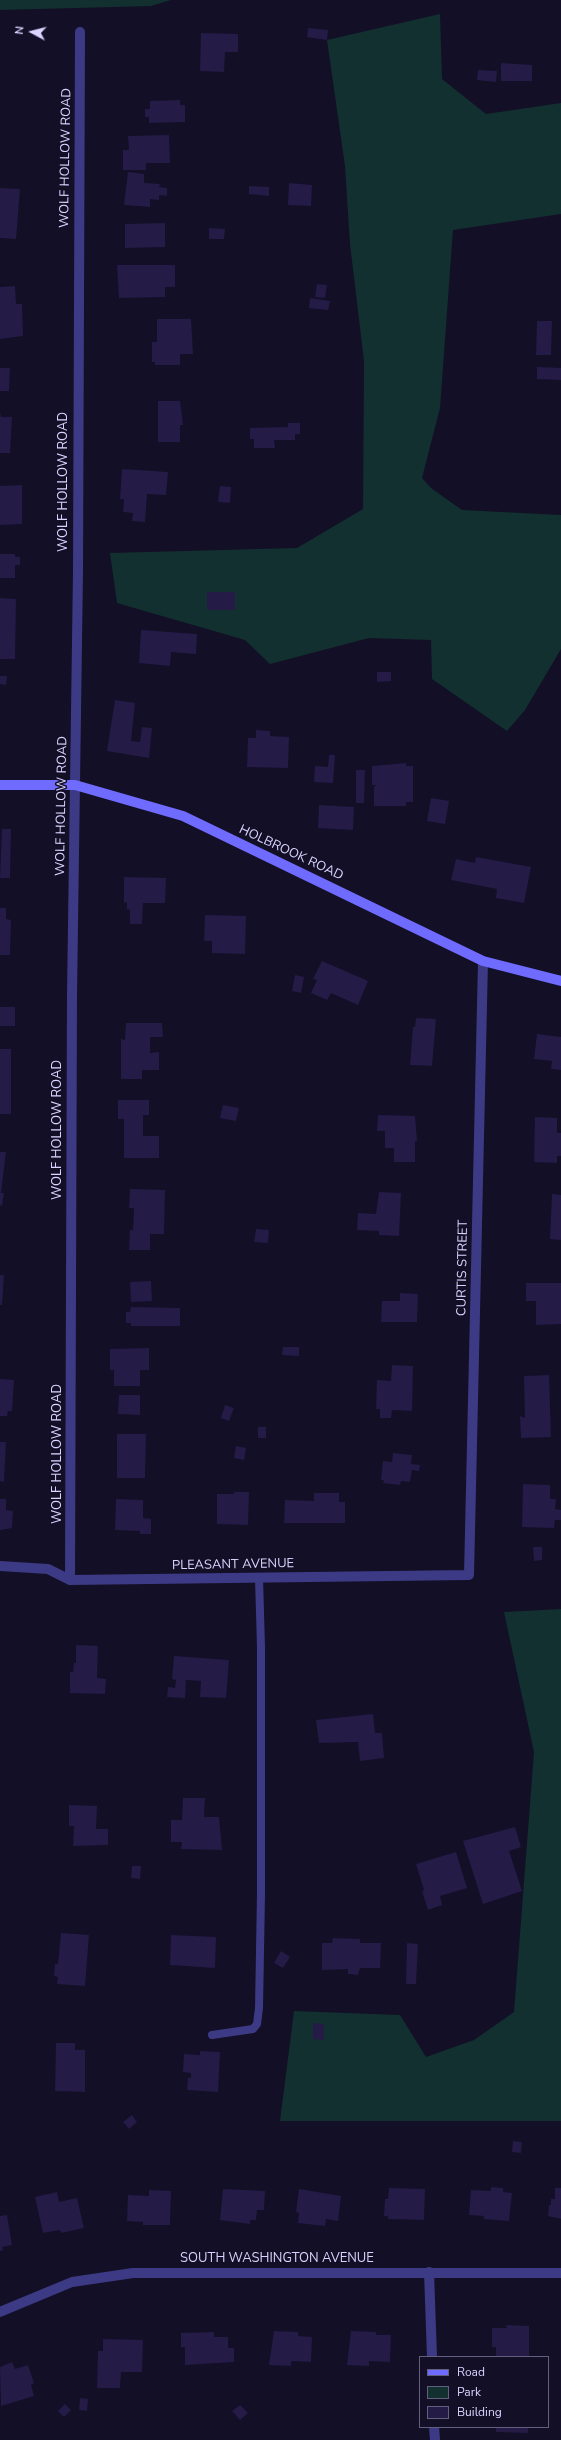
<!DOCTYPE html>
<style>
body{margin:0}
#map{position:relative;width:561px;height:2440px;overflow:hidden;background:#130f26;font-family:"Nunito Sans",sans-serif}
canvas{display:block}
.legend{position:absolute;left:419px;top:2356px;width:130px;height:72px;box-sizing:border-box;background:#130f26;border:1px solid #625e7d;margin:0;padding:5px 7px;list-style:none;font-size:12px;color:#d9d4ff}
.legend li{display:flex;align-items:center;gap:8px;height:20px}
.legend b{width:20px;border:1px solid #625e7d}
.north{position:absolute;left:12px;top:12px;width:40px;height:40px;-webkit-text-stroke:3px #130f26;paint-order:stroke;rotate:277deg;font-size:11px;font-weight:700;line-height:16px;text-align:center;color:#d9d4ff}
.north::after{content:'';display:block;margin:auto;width:14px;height:18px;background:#d9d4ff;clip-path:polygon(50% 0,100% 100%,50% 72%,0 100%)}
</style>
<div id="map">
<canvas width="561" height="2440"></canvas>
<ul class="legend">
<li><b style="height:5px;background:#6f6bff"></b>Road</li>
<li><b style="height:11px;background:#12302f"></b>Park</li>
<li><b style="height:11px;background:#241b47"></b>Building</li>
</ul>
<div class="north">N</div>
</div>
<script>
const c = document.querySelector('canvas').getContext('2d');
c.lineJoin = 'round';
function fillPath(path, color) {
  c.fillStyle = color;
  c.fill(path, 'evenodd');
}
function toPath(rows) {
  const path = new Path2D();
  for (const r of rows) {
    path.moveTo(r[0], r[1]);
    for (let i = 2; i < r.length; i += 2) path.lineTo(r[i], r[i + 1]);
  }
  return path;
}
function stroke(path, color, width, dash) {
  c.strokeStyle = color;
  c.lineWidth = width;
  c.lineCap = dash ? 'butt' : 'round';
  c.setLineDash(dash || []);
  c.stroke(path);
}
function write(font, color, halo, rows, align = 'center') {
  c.font = font + ' "Nunito Sans",sans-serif';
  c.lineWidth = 3;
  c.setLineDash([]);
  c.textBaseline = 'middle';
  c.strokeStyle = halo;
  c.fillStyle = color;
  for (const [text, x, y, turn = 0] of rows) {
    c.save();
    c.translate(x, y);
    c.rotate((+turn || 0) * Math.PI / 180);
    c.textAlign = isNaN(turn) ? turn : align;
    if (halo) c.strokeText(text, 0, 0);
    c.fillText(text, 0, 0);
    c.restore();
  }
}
fillPath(toPath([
 [0,0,171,0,151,6,0,10],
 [440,14,442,79,486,114,561,103,561,214,453,230,440,408,422,478,431,488,462,510,561,515,561,649,525,710,507,731,432,679,431,640,369,638,270,664,245,640,117,603,110,553,297,548,363,509,364,361,350,244,345,166,327,40],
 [561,1609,561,2121,280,2121,294,2011,400,2015,426,2057,474,2040,514,2012,534,1752,504,1612]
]), '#12302f');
fillPath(toPath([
 [308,28,328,30,327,40,307,37],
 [201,33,238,34,238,52,225,52,224,72,200,71],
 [501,63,532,65,532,81,501,81],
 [478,70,497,71,496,82,477,80],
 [180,100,180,105,185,105,185,122,149,123,149,117,145,117,145,109,150,109,150,101],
 [169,135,170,163,146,163,146,170,123,170,123,150,129,150,128,136],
 [128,172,144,174,144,183,160,184,159,187,167,188,167,196,159,195,159,200,150,199,150,207,124,205],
 [289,183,312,185,311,206,288,205],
 [249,186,269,187,269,196,249,194],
 [0,188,20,189,16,239,0,238],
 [165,223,165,247,125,248,125,224],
 [209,228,225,229,224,239,209,239],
 [117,265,175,265,175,287,165,287,165,297,119,298],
 [317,284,327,285,325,298,315,297],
 [15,286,16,304,22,304,23,336,0,339,0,287],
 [310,298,330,301,328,310,309,308],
 [157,319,191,319,193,354,180,354,180,365,155,365,155,362,152,362,152,342,157,342],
 [537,321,552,321,551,355,536,355],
 [537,367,561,368,561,380,537,379],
 [0,368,10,368,9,391,0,391],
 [158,401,180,401,183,425,180,425,180,442,158,442],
 [0,412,1,417,12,417,10,453,0,453],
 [288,423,300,423,300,434,295,434,295,440,274,440,275,448,254,448,254,439,250,439,250,428,288,427],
 [122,469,168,472,166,495,147,494,145,522,132,521,133,513,123,512,124,499,120,499],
 [22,485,22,524,0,525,0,486],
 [220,486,231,487,230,503,218,502],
 [0,554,15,554,15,557,20,557,20,565,15,565,15,578,0,578],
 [207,592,235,592,235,610,207,610],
 [0,598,16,599,15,659,0,659],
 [141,630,197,634,196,654,171,652,170,666,139,663],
 [377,672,391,672,391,681,377,682],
 [0,676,7,676,6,685,0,684],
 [115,700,135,703,131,741,140,742,142,727,152,728,149,758,107,751],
 [256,730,270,731,270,736,289,737,288,768,247,767,248,738,256,738],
 [329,755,335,755,333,783,314,782,315,766,328,767],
 [406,763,406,766,413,766,413,802,406,802,406,806,374,806,374,787,376,785,372,785,372,766],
 [356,770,365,770,364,803,356,803],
 [431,798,449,801,445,824,427,821],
 [319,805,354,807,353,830,318,828],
 [2,829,11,829,10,878,0,878],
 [476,857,531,867,524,903,496,898,497,889,451,880,456,859,475,863],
 [124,877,166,878,165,903,143,903,142,924,130,924,130,910,127,909,127,902,124,903],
 [0,908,6,908,6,919,11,920,10,955,0,955],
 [205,915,246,916,245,954,212,953,212,941,204,941],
 [322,961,368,981,358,1005,331,993,327,1000,311,993,317,980,313,979],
 [295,975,304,977,301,993,292,991],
 [0,1007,15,1007,15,1026,0,1026],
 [416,1018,436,1019,432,1066,410,1065,413,1027,415,1027],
 [126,1023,162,1023,163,1037,150,1037,150,1053,159,1052,159,1070,142,1070,142,1079,121,1079,121,1039,125,1040],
 [537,1034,561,1037,561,1070,551,1069,552,1061,534,1059],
 [0,1049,11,1049,11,1114,0,1114],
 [118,1100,149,1100,149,1115,143,1115,143,1136,159,1136,159,1158,124,1158,124,1119,118,1119],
 [223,1105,239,1108,236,1121,220,1118],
 [378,1115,415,1116,417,1141,415,1141,415,1162,394,1162,394,1148,385,1148,385,1131,377,1131],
 [535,1117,557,1118,557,1133,561,1133,561,1156,557,1156,557,1163,534,1162],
 [0,1152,6,1152,1,1193,4,1193,2,1206,0,1205],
 [130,1189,165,1190,164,1234,150,1234,150,1250,129,1250,130,1230,133,1230,134,1208,129,1208],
 [379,1192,401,1193,399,1236,379,1235,379,1231,357,1230,358,1213,376,1214],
 [552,1194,561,1195,561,1240,550,1239],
 [256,1229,269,1230,268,1243,254,1242],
 [0,1275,4,1275,2,1305,0,1305],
 [151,1281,152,1301,131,1302,130,1282],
 [526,1283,561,1283,561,1324,536,1325,536,1301,526,1301],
 [400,1293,418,1294,417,1322,381,1322,382,1301,400,1301],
 [131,1307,180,1308,180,1326,131,1326,131,1323,126,1323,126,1312,130,1312],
 [283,1347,299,1347,299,1356,282,1355],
 [149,1348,149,1370,140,1370,140,1386,114,1386,114,1370,110,1370,110,1349],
 [392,1365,413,1366,412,1411,392,1410,391,1418,380,1418,380,1409,376,1409,377,1380,391,1381],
 [549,1375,551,1437,521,1438,520,1416,525,1418,524,1376],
 [0,1379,14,1380,12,1411,8,1411,7,1416,0,1416],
 [119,1395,140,1395,140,1415,118,1414],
 [225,1405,234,1408,229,1421,221,1418],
 [258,1427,266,1427,266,1438,258,1438],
 [117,1434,146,1434,145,1478,117,1478],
 [0,1442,6,1442,4,1482,0,1481],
 [236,1446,246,1448,244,1460,234,1458],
 [393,1453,412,1455,411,1464,420,1465,419,1471,412,1470,410,1482,401,1481,400,1485,383,1483,384,1480,381,1480,383,1461,392,1462],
 [523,1484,550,1485,550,1499,556,1499,555,1509,561,1510,561,1520,555,1520,554,1528,522,1527],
 [234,1492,249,1492,248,1525,217,1524,217,1494,234,1494],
 [314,1493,339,1493,339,1502,345,1502,345,1523,284,1523,285,1500,314,1501],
 [0,1499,6,1499,6,1510,13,1511,12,1528,0,1530],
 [116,1499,143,1500,143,1518,151,1519,151,1534,140,1534,140,1531,115,1530],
 [533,1547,542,1547,542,1560,534,1561],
 [76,1645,98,1646,97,1678,106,1679,105,1694,70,1693,70,1672,73,1672,74,1663,76,1663],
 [174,1656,229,1660,226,1698,200,1697,201,1681,186,1680,185,1698,167,1697,168,1687,175,1688,176,1680,172,1679],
 [373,1714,375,1733,382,1733,384,1758,360,1761,358,1742,319,1743,316,1720],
 [183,1798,205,1798,204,1817,219,1817,222,1850,181,1849,182,1842,171,1842,171,1820,182,1820],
 [69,1805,97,1806,96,1829,108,1829,108,1845,73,1846,74,1826,69,1826],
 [515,1827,521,1847,509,1851,522,1891,483,1904,463,1841],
 [456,1852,467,1888,440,1896,442,1905,428,1910,422,1891,424,1890,416,1864],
 [132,1866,141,1866,140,1879,131,1878],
 [61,1933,89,1935,85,1986,57,1984,58,1977,54,1976,55,1964,58,1964],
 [171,1935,216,1937,215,1968,170,1965],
 [333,1938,360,1939,360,1943,381,1943,380,1968,360,1968,358,1975,348,1974,348,1969,322,1970,322,1943,332,1943],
 [407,1943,418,1944,416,1984,406,1984],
 [281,1951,290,1957,283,1968,274,1963],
 [313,2023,324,2024,324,2040,313,2039],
 [56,2043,75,2043,75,2050,85,2050,85,2092,55,2091],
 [200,2051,220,2052,218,2092,187,2090,188,2078,191,2078,191,2073,183,2072,184,2054,200,2055],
 [132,2115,137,2122,129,2129,123,2122],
 [513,2141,522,2142,521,2153,512,2152],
 [491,2187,503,2188,503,2192,512,2193,509,2221,484,2219,484,2216,469,2215,471,2190,491,2191],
 [389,2188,425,2189,424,2220,388,2219,388,2216,384,2216,385,2199,388,2199],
 [555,2188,561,2188,561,2219,548,2216,549,2205,551,2205,551,2199,555,2199],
 [223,2189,265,2191,264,2210,257,2210,256,2220,250,2220,250,2224,220,2220],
 [299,2189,341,2196,338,2221,326,2219,325,2226,298,2223,299,2213,296,2212],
 [149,2190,171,2191,170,2225,143,2225,143,2222,127,2221,128,2195,149,2196],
 [57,2192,59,2202,77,2198,84,2228,61,2233,60,2230,43,2233,35,2197],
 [7,2215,12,2245,2,2247,3,2250,0,2251,0,2216],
 [506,2325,529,2326,529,2356,496,2357,496,2347,492,2347,492,2328,507,2328],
 [274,2331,298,2332,298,2336,312,2337,311,2362,291,2361,291,2366,269,2365],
 [351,2331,376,2332,376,2335,391,2335,390,2362,369,2361,369,2366,347,2365],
 [214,2332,214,2337,228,2337,228,2348,234,2348,234,2362,185,2365,185,2347,181,2347,181,2333],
 [103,2339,143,2340,142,2372,121,2372,120,2388,97,2388,98,2351,103,2351],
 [12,2362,15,2369,28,2365,34,2383,31,2385,34,2396,1,2406,0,2367],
 [80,2398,88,2399,87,2411,79,2410],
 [65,2404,71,2410,64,2417,58,2411],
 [240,2405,248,2413,240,2420,232,2411],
 [496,2427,528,2427,528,2433,496,2432]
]), '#241b47');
stroke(toPath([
 [212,2035,253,2029,257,2024,259,2008,261,1894,261,1647,259,1578]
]), '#3d3a85', 8);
stroke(toPath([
 [0,1566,48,1569,70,1580,469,1575,483,961],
 [70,1580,72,995,78,571,80,32],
 [429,2272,432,2357],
 [0,2312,72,2282,133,2273,561,2273],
 [434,2427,435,2440]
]), '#3d3a85', 10);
stroke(toPath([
 [0,785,75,785,183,816,483,961,561,981]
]), '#6f6bff', 10);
write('13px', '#d9d4ff', '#130f26', [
 ["WOLF HOLLOW ROAD",66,158,-89],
 ["WOLF HOLLOW ROAD",64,482,-90],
 ["WOLF HOLLOW ROAD",62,806,-89],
 ["HOLBROOK ROAD",291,853,25],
 ["WOLF HOLLOW ROAD",58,1130,-90],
 ["CURTIS STREET",463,1268,-89],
 ["WOLF HOLLOW ROAD",58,1454,-90],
 ["PLEASANT AVENUE",233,1565,-1],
 ["SOUTH WASHINGTON AVENUE",277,2259]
]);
</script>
